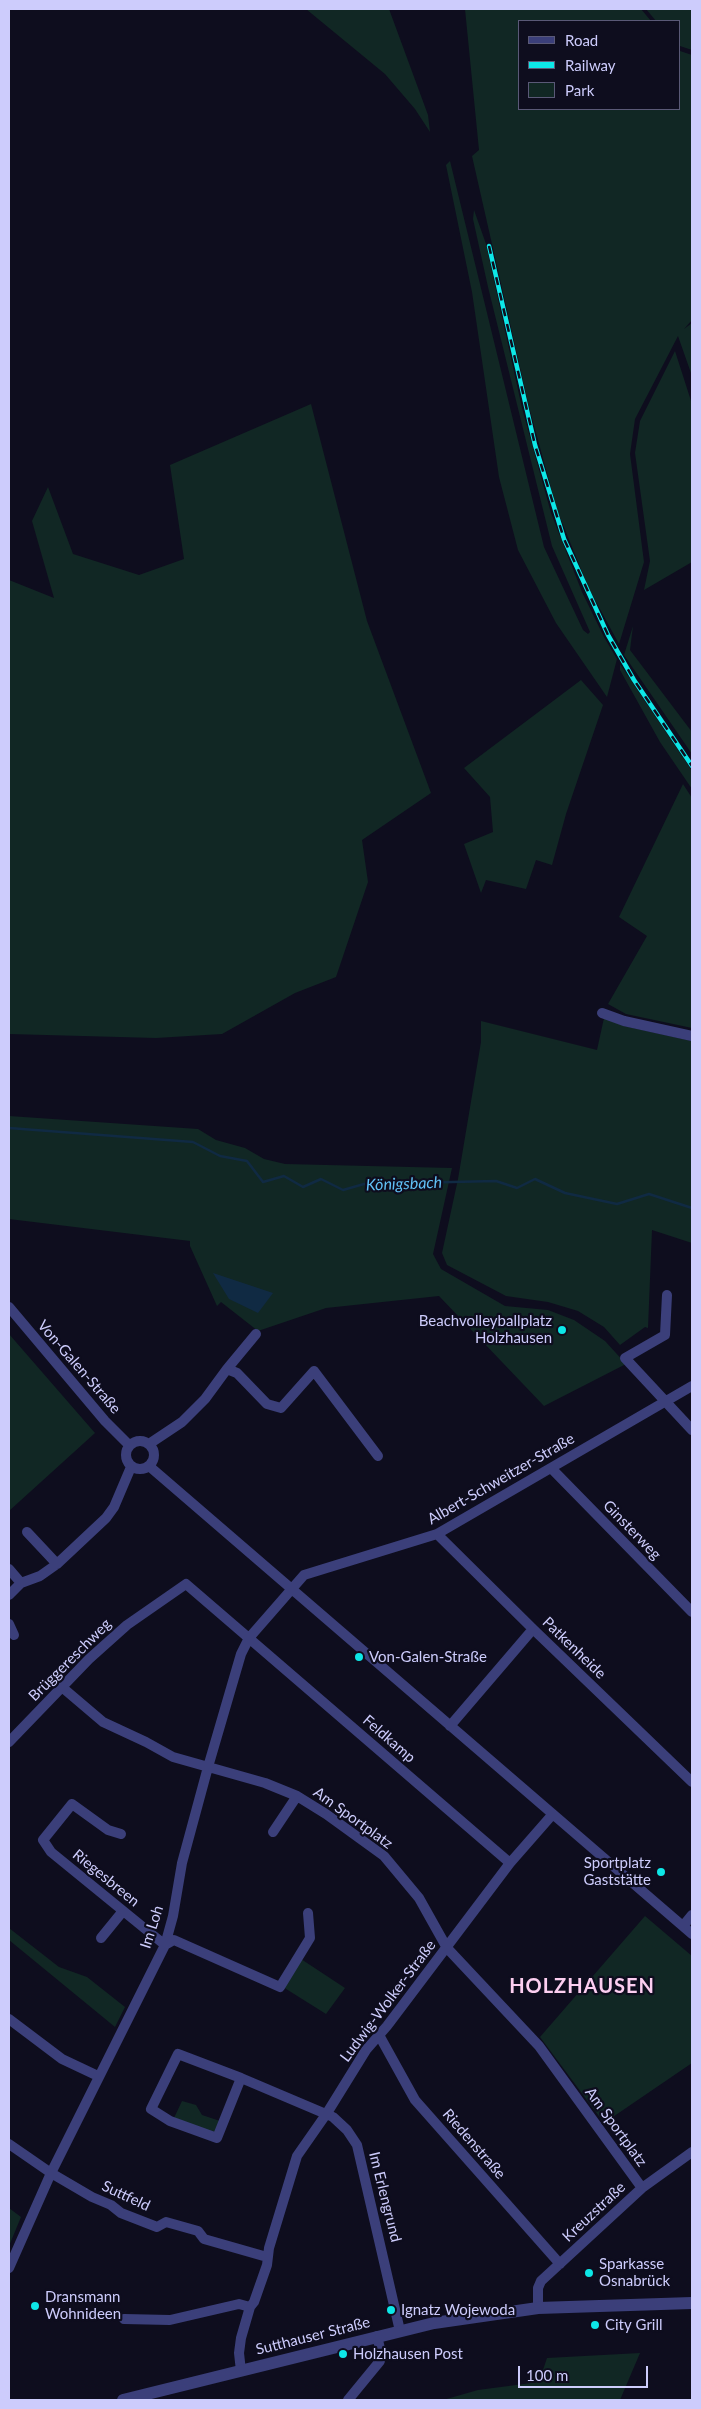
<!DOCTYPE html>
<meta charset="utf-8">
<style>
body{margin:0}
#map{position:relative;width:701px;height:2409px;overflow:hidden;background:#0e0d1e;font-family:Lato,sans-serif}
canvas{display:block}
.frame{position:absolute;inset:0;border:10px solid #cdccfc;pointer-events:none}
.legend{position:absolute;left:518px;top:20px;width:162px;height:90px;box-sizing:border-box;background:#0e0d1e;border:1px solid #5a5977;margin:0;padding:6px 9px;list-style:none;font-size:15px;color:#cdccfc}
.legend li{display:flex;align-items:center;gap:10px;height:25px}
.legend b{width:25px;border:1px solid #5a5977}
.scale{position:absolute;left:518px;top:2366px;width:130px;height:22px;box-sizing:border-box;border:2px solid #cdccfc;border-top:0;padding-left:6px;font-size:15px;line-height:18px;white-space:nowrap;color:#cdccfc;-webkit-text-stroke:4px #0e0d1e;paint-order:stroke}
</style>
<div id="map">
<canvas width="701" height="2409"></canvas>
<div class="frame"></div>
<ul class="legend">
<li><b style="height:6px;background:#3b3f7a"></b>Road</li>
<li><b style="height:6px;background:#0de7e7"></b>Railway</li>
<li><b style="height:14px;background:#112724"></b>Park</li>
</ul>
<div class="scale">100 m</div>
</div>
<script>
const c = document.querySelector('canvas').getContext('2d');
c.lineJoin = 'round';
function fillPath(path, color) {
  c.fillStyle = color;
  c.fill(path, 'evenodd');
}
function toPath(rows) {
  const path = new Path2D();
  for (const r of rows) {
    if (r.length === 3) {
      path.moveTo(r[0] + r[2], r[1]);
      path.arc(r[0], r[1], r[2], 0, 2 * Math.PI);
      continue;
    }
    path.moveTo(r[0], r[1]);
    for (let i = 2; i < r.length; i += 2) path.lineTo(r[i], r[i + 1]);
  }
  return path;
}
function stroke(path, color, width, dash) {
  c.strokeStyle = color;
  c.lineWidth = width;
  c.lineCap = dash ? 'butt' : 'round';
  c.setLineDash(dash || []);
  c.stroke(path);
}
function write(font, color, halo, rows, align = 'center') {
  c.font = font + ' Lato,sans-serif';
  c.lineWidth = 4.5;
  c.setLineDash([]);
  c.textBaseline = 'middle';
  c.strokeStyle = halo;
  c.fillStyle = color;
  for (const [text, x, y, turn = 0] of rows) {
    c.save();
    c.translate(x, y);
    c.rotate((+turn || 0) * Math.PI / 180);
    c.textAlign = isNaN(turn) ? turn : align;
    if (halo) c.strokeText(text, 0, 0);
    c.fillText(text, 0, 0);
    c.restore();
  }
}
fillPath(toPath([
 [306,9,389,9,428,115,430,132,415,109,385,74],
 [465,9,641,9,651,21,520,21,520,109,680,109,680,51,692,55,692,320,684,329,692,323,692,376,678,336,635,419,630,454,644,562,619,644,589,589,557,510,529,407,472,156,479,150],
 [646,9,692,9,692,50,680,46,680,21,656,21],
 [450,161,544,547,583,630,588,634,590,632,552,546,488,287,473,219,474,210,486,244,522,408,551,513,582,592,604,637,617,659,607,697,556,623,518,550,499,477,472,292,446,165],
 [675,351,692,404,692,562,644,590,650,561,635,453,640,421],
 [311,404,367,621,431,793,362,840,368,882,336,977,295,993,222,1034,156,1038,9,1034,9,580,54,598,32,521,48,487,73,554,139,575,184,559,170,465],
 [633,626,630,650,692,732,692,754,624,655],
 [620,664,692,771,692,789,660,742,620,670],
 [581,680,603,705,566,814,552,865,536,860,526,889,486,880,481,893,464,844,493,832,490,797,464,768],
 [683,784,692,798,692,1028,626,1014,608,1004,647,936,619,917],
 [604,1018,624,1026,692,1041,692,1243,652,1230,648,1328,645,1327,620,1345,604,1327,578,1311,548,1302,506,1296,447,1265,442,1253,458,1179,481,1042,481,1021,597,1050],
 [9,1116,198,1129,216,1140,245,1148,264,1159,285,1164,452,1168,433,1254,441,1269,505,1306,548,1310,574,1320,605,1341,626,1364,544,1406,439,1296,326,1308,258,1331,221,1302,217,1306,190,1246,190,1241,9,1219],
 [9,1334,95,1433,9,1511],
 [645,1916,692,1956,692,2063,604,2123,540,2037],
 [9,1928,59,1967,87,1977,125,2007,115,2027,9,1940],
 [301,1959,345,1988,326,2014,283,1987],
 [182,2101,196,2105,202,2115,220,2121,215,2134,174,2118],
 [9,2208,21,2217,9,2246],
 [640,2353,620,2400,443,2400,478,2390,539,2382,547,2358]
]), '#112724');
fillPath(toPath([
 [213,1273,273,1293,258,1313,229,1299]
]), '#102a43');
stroke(toPath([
 [9,1128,193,1142,220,1156,247,1161,263,1182,284,1176,303,1187,321,1179,343,1190,364,1184,496,1181,517,1188,535,1179,565,1193,617,1204,649,1194,692,1208]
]), '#102a43', 2.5);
stroke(toPath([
 [602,1013,624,1021,692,1036],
 [667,1295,665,1335,625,1358,692,1430],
 [9,1307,105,1421,129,1445],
 [227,1369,256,1334],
 [140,1455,14],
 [149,1444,182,1422,205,1399,227,1369,237,1373,267,1404,281,1408,314,1371,378,1456],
 [149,1466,692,1934],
 [551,1468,692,1612],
 [27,1532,57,1564],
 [437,1534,533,1629,692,1782],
 [9,1569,21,1583],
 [9,1595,21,1583,40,1576,57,1564,106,1518,114,1507,131,1467],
 [9,1624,14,1635],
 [63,1688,103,1722,146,1742,173,1757,265,1783,297,1796,326,1814,384,1856,419,1898,447,1948,539,2046,642,2188],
 [450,1726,533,1629],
 [9,1742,89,1659,127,1625,186,1584,510,1863],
 [273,1832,297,1796],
 [121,1834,108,1830,72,1804,43,1840,51,1852,165,1945,174,1940,280,1987,310,1938,308,1913],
 [683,1926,692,1915],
 [101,1938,123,1911],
 [9,2019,62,2059,98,2076],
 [379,2035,415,2100,560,2264],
 [241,2078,178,2054,151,2109,170,2121,217,2138,241,2078,333,2117,347,2130,357,2145,400,2331],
 [9,2144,51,2173,92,2197,111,2205,121,2213,157,2227,166,2222,198,2231,204,2239,267,2257],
 [9,2268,51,2173,165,1945,173,1916,182,1863,208,1767,241,1654,249,1638,304,1575,437,1534,692,1386],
 [538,2308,538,2288,541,2281,642,2188,692,2152],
 [124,2319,170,2320,239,2304,250,2307],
 [241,2371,239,2353,241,2338,250,2307,254,2302,267,2265,269,2248,297,2156,327,2113,366,2050,387,2026,510,1863,552,1815],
 [348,2400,380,2361,381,2353,377,2336]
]), '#3b3f7a', 10);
stroke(toPath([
 [123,2400,434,2323,538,2308,692,2303]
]), '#3b3f7a', 12);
const rail = toPath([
 [489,246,535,445,564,539,608,635,634,680,692,766]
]);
stroke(rail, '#0de7e7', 4.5);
stroke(rail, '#0e0d1e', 2.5, [8]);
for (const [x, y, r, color] of [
 [562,1330,5,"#0de7e7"],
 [359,1657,5,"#0de7e7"],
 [661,1872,5,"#0de7e7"],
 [589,2273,5,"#0de7e7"],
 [35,2306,5,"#0de7e7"],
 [391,2310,5,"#0de7e7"],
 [595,2325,5,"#0de7e7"],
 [343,2354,5,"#0de7e7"]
]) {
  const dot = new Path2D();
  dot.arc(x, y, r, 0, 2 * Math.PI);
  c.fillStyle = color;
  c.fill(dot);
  stroke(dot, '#0e0d1e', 2);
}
write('15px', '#cdccfc', '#0e0d1e', [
 ["Beachvolleyballplatz",552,1321,"right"],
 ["Holzhausen",552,1338,"right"],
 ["Von-Galen-Straße",369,1657],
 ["Sportplatz",651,1863,"right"],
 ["Gaststätte",651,1880,"right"],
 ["Sparkasse",599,2264],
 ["Osnabrück",599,2281],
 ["Dransmann",45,2297],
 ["Wohnideen",45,2314],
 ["Ignatz Wojewoda",401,2310],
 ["City Grill",605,2325],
 ["Holzhausen Post",353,2354]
], 'left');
write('15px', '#cdccfc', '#0e0d1e', [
 ["Von-Galen-Straße",79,1367,49],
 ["Albert-Schweitzer-Straße",501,1479,-30],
 ["Ginsterweg",632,1530,46],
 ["Patkenheide",574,1648,44],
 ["Brüggereschweg",70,1660,-45],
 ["Feldkamp",389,1739,41],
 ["Am Sportplatz",353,1818,36],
 ["Riegesbreen",106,1878,39],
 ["Im Loh",152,1927,-72],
 ["Ludwig-Wolker-Straße",388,2001,-53],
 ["Am Sportplatz",616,2127,54],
 ["Riedenstraße",474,2144,49],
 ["Suttfeld",126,2196,25],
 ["Im Erlengrund",385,2197,76],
 ["Kreuzstraße",594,2212,-43],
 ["Sutthauser Straße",313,2336,-14]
]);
write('italic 16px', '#61c0f6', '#0e0d1e', [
 ["Königsbach",404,1184,-2]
]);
c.letterSpacing = '1px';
write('bold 20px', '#fccef0', '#0e0d1e', [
 ["HOLZHAUSEN",582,1987]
]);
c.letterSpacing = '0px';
</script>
